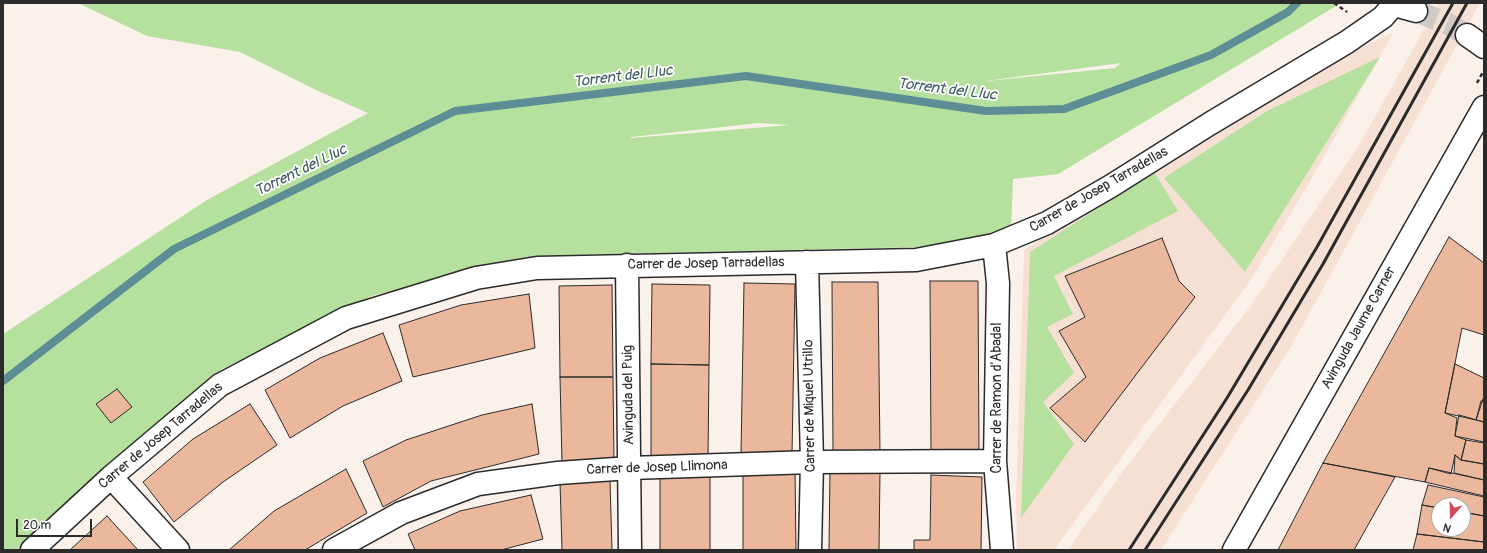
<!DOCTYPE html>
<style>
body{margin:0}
#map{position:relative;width:1487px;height:553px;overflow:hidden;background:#fbf1eb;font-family:Pangolin,sans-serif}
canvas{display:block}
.frame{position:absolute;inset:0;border:4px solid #2b2b2b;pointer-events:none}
.north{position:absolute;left:1431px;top:497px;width:40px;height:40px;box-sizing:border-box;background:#fff;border:1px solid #aaa;border-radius:50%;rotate:200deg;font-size:11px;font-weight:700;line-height:16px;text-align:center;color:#2b2b2b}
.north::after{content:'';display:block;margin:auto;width:14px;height:18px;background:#d1495b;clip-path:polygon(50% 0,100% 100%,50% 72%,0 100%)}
.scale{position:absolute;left:16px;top:519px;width:76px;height:18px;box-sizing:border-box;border:2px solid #2b2b2b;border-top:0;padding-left:5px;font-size:12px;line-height:14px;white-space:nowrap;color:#2b2b2b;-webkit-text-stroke:3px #fff;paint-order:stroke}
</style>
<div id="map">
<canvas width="1487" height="553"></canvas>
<div class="frame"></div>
<div class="north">N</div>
<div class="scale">20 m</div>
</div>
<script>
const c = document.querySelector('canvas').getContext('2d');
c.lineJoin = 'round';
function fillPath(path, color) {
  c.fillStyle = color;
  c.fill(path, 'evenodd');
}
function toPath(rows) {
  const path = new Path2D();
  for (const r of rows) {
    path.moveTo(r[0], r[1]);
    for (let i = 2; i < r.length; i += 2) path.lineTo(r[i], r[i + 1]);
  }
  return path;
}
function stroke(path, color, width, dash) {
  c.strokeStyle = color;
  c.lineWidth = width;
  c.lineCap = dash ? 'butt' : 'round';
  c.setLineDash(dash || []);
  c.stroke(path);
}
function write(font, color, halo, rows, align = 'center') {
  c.font = font + ' Pangolin,sans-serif';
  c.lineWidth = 3.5;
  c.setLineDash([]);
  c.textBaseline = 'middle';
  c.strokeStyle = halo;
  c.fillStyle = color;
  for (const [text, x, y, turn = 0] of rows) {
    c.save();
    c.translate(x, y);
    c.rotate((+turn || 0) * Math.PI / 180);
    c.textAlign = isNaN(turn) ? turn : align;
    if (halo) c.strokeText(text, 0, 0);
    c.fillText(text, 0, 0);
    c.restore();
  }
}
fillPath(toPath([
 [1439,3,1480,3,1292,345,1161,550,1068,550,1120,475,1252,304,1359,145],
 [1394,32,1309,183,1252,278,1054,550,1017,550,1016,499,1024,250,1251,101]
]), '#f6e0d4');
fillPath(toPath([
 [78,3,1341,3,1058,174,1013,179,1011,230,918,247,565,255,374,295,222,369,31,550,3,550,3,334,207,200,368,113,316,90,240,52,147,36],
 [1121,63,1115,68,977,82,978,82],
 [759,123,790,125,631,138,631,137],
 [1380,57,1245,272,1164,178,1267,111],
 [1154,172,1178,211,1054,276,1073,314,1047,327,1074,373,1043,402,1074,444,1021,518,1030,252]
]), '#b5e09d');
stroke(toPath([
 [3,381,174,249,455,111,746,76,986,111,1064,109,1211,55,1288,12,1297,3]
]), '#5d8d95', 8);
const building = toPath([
 [1449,237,1484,263,1484,335,1462,328,1445,413,1457,418,1455,436,1466,440,1461,460,1455,455,1451,474,1429,468,1425,482,1323,463,1449,237],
 [1162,238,1179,281,1195,297,1085,442,1050,408,1086,377,1059,331,1085,317,1065,276,1162,238],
 [930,281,978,281,979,454,931,454,930,281],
 [832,282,878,282,880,453,833,453,832,282],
 [744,283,795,284,792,455,741,454,744,283],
 [652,284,710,285,709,365,651,364,652,284],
 [612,285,613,377,560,377,559,286,612,285],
 [529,294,535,348,413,377,399,325,461,305,529,294],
 [383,333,402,381,343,406,290,438,265,390,320,358,383,333],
 [651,364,709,365,708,459,651,459,651,364],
 [1455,364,1484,378,1484,396,1476,420,1445,413,1455,364],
 [560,377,613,377,614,462,562,462,560,377],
 [117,389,132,407,111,423,96,404,117,389],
 [1481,401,1484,402,1484,422,1476,420,1481,401],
 [250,404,277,445,223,482,174,522,143,482,193,439,250,404],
 [532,404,539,454,431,481,383,507,363,461,406,440,482,415,532,404],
 [1459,415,1484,422,1484,442,1455,436,1459,415],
 [1466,440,1484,443,1484,464,1461,460,1466,440],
 [1455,455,1461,460,1484,464,1484,480,1454,473,1455,455],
 [1323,463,1395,477,1354,550,1278,550,1323,463],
 [1429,468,1484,480,1484,496,1425,482,1429,468],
 [346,469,367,513,305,550,229,550,274,511,346,469],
 [795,470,796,550,743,550,743,471,795,470],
 [830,470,880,471,879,550,829,550,830,470],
 [931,475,982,477,981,550,914,550,914,540,930,540,931,475],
 [660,476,710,477,710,550,660,550,660,476],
 [610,481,612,550,562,550,560,482,610,481],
 [1428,485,1484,497,1484,516,1463,512,1463,505,1439,505,1439,508,1422,505,1428,485],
 [531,495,543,539,501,550,415,550,408,534,460,511,531,495],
 [1422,505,1439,508,1439,529,1463,529,1463,512,1484,516,1484,542,1417,534,1422,505],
 [107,516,138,550,70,550,107,516],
 [1417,534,1484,542,1484,550,1413,550,1417,534]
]);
fillPath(building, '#ebb89d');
stroke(building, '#2b2b2b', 1);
stroke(toPath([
 [1416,11,1448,24,1467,35]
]), '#d1c9c5', 22, [22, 11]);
const street = toPath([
 [1394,5,1416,11],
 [1467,35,1484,47],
 [994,245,998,283,995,461,1002,550],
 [807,262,812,462,810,550],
 [627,265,630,550],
 [111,477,178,550],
 [32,550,111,477,220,385,346,318,476,278,537,268,916,260,994,245,1047,223,1111,186,1211,123,1347,42,1383,17,1395,3],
 [334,550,401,513,478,484,558,473,630,468,812,462,995,461]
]);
const secondary = toPath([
 [1234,550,1484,107]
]);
stroke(street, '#2b2b2b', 25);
stroke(secondary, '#2b2b2b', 25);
stroke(toPath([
 [1334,3,1347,12],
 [1477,83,1484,70]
]), '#2b2b2b', 2.5, [4, 3]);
stroke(street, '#fff', 22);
stroke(secondary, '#fff', 22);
stroke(toPath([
 [1129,550,1227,398,1317,247,1453,3],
 [1145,550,1248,390,1323,264,1467,3]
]), '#2b2b2b', 3);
write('14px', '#2b2b2b', '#fff', [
 ["Carrer de Josep Tarradellas",1099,190,-30],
 ["Carrer de Josep Tarradellas",706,264,-1],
 ["Avinguda Jaume Carner",1359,328,-61],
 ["Avinguda del Puig",629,395,-91],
 ["Carrer de Ramon d'Abadal",997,398,-90],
 ["Carrer de Miquel Utrillo",810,406,-91],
 ["Carrer de Josep Tarradellas",161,436,-40],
 ["Carrer de Josep Llimona",657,468,-2]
]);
write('italic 15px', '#445c60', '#fff', [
 ["Torrent del Lluc",623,77,-7],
 ["Torrent del Lluc",947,90,7],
 ["Torrent del Lluc",301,171,-26]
]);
</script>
